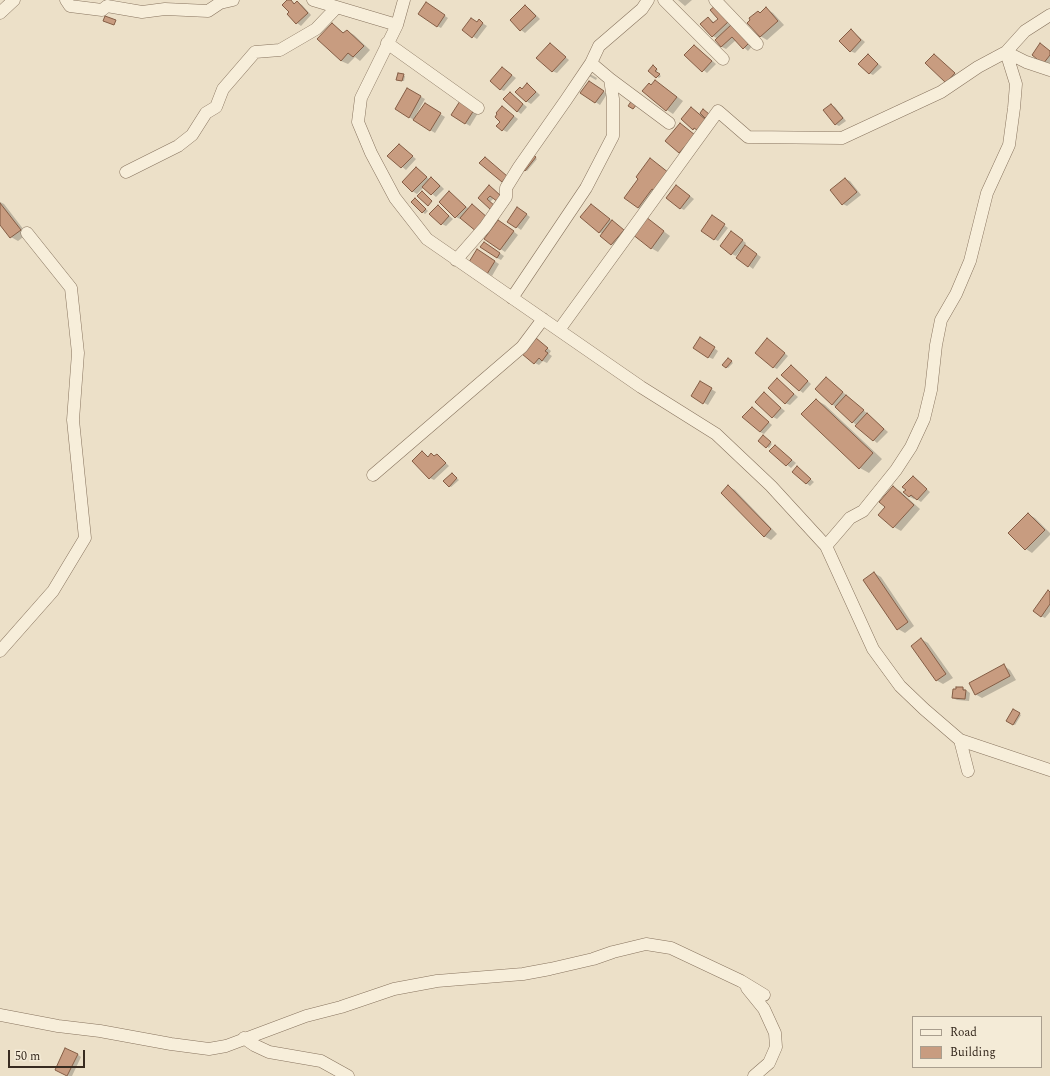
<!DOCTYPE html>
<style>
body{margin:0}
#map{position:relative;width:1050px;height:1076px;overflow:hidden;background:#ece0c8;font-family:Spectral,serif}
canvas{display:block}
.legend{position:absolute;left:912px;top:1016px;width:130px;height:52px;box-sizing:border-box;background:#f4ebd7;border:1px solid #a99e8e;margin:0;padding:5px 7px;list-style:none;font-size:12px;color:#382b20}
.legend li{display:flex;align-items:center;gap:8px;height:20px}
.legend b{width:20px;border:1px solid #a99e8e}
.scale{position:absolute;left:8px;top:1050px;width:77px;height:18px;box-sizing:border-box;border:2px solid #382b20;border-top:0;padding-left:5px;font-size:12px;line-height:14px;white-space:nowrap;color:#382b20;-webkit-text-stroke:3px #f4ebd7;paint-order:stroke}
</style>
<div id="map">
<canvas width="1050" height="1076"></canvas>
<ul class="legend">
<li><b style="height:5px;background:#f7eeda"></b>Road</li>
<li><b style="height:11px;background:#c89c80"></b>Building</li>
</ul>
<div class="scale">50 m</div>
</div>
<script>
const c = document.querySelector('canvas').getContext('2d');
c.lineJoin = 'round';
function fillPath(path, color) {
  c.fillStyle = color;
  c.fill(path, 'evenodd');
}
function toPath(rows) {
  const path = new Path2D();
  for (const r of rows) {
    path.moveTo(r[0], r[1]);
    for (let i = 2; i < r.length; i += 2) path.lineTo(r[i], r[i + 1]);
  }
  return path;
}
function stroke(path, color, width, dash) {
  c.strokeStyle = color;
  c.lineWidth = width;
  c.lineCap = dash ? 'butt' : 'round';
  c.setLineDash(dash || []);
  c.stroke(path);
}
fillPath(toPath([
 [289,0,296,4,297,2,302,5,311,15,301,26,297,23,291,12],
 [678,0,692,0,685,6],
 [430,6,448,18,441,28,437,26],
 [526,7,530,9,540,19,525,33,521,30,511,20],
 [766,9,773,13,784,25,767,40,760,36,761,14],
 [719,10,753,45,748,51,736,40,726,49,722,47,716,40,718,39,713,36,701,25,708,18,715,23,719,19],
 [479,21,487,26,477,39,463,30,477,23],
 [332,24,344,33,347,31,354,35,370,50,360,61,355,57,348,64,341,61],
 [851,30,865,42,855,53,850,51],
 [550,44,569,60,557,73,552,71],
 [695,46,716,64,707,73,686,55],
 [1050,51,1050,63,1048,66,1033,55],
 [868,55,882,67,873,75,869,73],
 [934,55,958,76,950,84],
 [502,68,516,78,504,91,500,89],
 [655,68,658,70,656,72,661,76,659,78,649,71],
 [398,74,405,76,404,81,399,80],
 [590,74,597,78,596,80,589,76],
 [656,81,683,101,673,114,667,110,652,86],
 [528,84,540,95,531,104,526,101,520,88,523,89],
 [593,84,607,94,600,105,582,93],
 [407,89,425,99,416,115,417,116,429,107,445,117,435,133,396,109],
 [510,93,527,107,521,114,517,111],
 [461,102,478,113,470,126,465,123],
 [831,105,835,107,846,121,839,126,835,124],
 [502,107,518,119,507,132,503,130,501,121],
 [692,108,700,114,703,110,710,116,698,131,682,119],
 [399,145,416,159,406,170,389,156],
 [532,155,537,159,527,171,525,170],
 [650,160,675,177,645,212,638,208,640,179],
 [417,168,430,180,431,178,436,181,444,189,436,197,424,187,417,194,412,191],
 [845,179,850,181,861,195,847,206,843,204],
 [489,186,494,189,506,200,494,198,490,202,479,198],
 [677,186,694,199,684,210,680,208],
 [449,192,469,209,476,208,492,221,462,218,460,219,456,217],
 [417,200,428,211,425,214,412,202],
 [0,202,4,204,27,234,18,241,11,237,0,223],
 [438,206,453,219,446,226,442,224],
 [595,207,627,233,616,247,601,236,603,234,599,232],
 [522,211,530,217,521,230,508,221],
 [646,218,670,236,658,252,651,248],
 [716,219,728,228,718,241,714,239],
 [503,223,518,235,505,252,486,239],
 [731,232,746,243,744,246,761,257,753,269,749,266,740,251,736,256,732,254],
 [488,245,504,256,501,260,497,258],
 [482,253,499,264,492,276,487,273],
 [768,340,788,356,777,369,773,367],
 [705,341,718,351,713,359,708,357],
 [540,342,551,351,549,354,552,356,547,363,543,361,539,365,535,363],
 [730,360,733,363,728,368,724,365],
 [795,369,811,384,803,393,799,390],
 [827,378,888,432,877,443,832,404],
 [777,379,798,397,790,405,785,403],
 [700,382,716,392,708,405,692,396],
 [764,394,785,411,777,419,773,417],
 [816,400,825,405,882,459,869,473,860,468],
 [756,411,772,425,764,434,760,432],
 [765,438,772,444,769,448,759,441],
 [775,446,796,463,791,468,770,451],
 [422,453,429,457,432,455,435,457,437,455,449,466,434,480,430,478],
 [797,468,814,482,810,486,806,483],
 [453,475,459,480,451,487,449,486],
 [913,477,930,492,921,502,915,498,914,499,910,497,905,492],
 [728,486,735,490,777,534,771,540,764,536],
 [893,488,900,491,920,509,901,531,894,527,880,515,887,507],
 [1028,514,1035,518,1050,533,1050,535,1032,553,1026,549],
 [874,573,881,577,914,626,905,633,898,629],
 [1050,593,1050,612,1045,618,1041,616],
 [921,639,928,643,953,678,943,684,936,680],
 [1004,666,1010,670,1016,680,982,698,975,694],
 [957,688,963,688,970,693,969,701,957,700,953,698],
 [1014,711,1021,715,1015,725,1008,721],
 [77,1054,81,1057,72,1076,69,1076,60,1072]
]), '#0003');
const building = toPath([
 [287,0,291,0,294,4,297,1,308,13,296,24,287,14,289,12,282,5,287,0],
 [426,2,445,15,437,27,418,14,426,2],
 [525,5,536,16,520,31,510,20,525,5],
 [715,6,729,21,712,37,700,24,708,17,713,23,718,19,710,10,715,6],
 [766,7,778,21,760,37,747,23,750,20,749,18,758,11,760,13,766,7],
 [105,16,116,20,114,25,103,21,105,16],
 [471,18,477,22,479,19,483,23,472,38,462,30,471,18],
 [332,23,343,33,347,30,364,46,353,57,348,53,341,61,317,39,332,23],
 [732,24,750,42,743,49,732,37,721,47,715,40,732,24],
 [851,29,861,40,850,52,839,41,851,29],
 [550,43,566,57,552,72,536,58,550,43],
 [1040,43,1050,51,1050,55,1043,64,1032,55,1040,43],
 [694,45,712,61,702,72,684,55,694,45],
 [868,54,878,64,869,74,858,64,868,54],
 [934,54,955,73,946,83,925,63,934,54],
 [653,65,657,69,655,71,660,74,656,78,648,71,653,65],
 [502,67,512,75,500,90,490,81,502,67],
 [398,73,404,74,402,81,396,80,398,73],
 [655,80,677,97,666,111,642,91,649,83,651,85,655,80],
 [589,81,604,91,595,103,580,93,589,81],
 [527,83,536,92,526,102,515,92,520,87,522,89,527,83],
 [407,88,421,96,409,118,395,109,407,88],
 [510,92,523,104,517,112,503,99,510,92],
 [632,100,637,104,633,109,628,106,632,100],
 [460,101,474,110,465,124,451,115,460,101],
 [425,103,441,113,430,131,413,120,425,103],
 [831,104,843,118,835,125,823,110,831,104],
 [502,106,514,116,502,131,496,126,500,122,495,117,497,114,496,113,502,106],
 [691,107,706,120,697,130,694,128,693,130,681,119,691,107],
 [703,109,709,114,705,118,700,113,703,109],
 [680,123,695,135,679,153,665,141,680,123],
 [399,144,413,156,401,168,387,156,399,144],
 [532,154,536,157,525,171,521,168,532,154],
 [485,157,507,176,502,182,479,163,485,157],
 [650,158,669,173,655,191,652,189,638,208,624,198,638,179,636,177,650,158],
 [416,167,427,177,412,192,402,182,416,167],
 [431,177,440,186,431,195,422,187,431,177],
 [845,178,857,192,842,205,830,190,845,178],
 [489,185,502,197,498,202,490,196,487,199,495,206,491,210,478,198,489,185],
 [676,185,690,196,680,209,666,198,676,185],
 [422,191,432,201,428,206,417,196,422,191],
 [449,191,466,207,455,218,439,202,449,191],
 [415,198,426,209,422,213,411,202,415,198],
 [0,203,21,230,10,238,0,225,0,203],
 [472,204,488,218,477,232,460,218,472,204],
 [591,204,610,219,599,233,580,217,591,204],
 [438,205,449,216,441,225,429,214,438,205],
 [517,207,527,214,516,228,507,222,517,207],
 [712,215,725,224,714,240,701,231,712,215],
 [646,217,664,231,651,249,632,234,646,217],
 [498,220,514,231,500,250,484,239,498,220],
 [612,220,624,230,611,245,600,236,612,220],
 [731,231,743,240,731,255,720,246,731,231],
 [484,242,500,253,497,258,480,247,484,242],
 [745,245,757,254,748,267,736,258,745,245],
 [477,249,495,261,487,274,469,262,477,249],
 [700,337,715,347,708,358,693,348,700,337],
 [536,338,548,348,545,351,548,353,542,361,539,358,534,364,522,354,536,338],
 [767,338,785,353,773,368,755,353,767,338],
 [728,358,732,361,726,368,722,365,728,358],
 [791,365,808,381,799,391,781,375,791,365],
 [826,377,843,392,832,405,815,389,826,377],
 [777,378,794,394,785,404,768,388,777,378],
 [700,381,712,388,703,404,691,396,700,381],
 [764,392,781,408,772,418,755,402,764,392],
 [846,395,864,410,852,423,835,407,846,395],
 [816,399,873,453,859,469,801,414,816,399],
 [752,407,769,422,760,432,742,417,752,407],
 [867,413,884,429,873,441,855,426,867,413],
 [763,435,771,442,766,448,758,441,763,435],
 [775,445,792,460,786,466,769,451,775,445],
 [422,451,428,457,431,453,434,456,437,454,446,463,429,479,412,461,422,451],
 [797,466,811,479,806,484,792,472,797,466],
 [452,473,457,478,449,487,443,481,452,473],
 [913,476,927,489,917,500,911,495,909,497,903,492,906,490,902,487,913,476],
 [728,485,771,529,764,537,721,493,728,485],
 [893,486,914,505,893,528,878,515,885,507,879,502,893,486],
 [1028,513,1045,530,1025,550,1008,533,1028,513],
 [874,572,908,622,897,630,863,580,874,572],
 [1048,590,1050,592,1050,604,1041,617,1033,611,1048,590],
 [921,638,946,674,936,681,911,646,921,638],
 [1004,664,1010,676,975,695,969,683,1004,664],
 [956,687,963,687,963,690,966,690,965,699,952,698,953,689,956,689,956,687],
 [1013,709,1020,713,1013,725,1006,721,1013,709],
 [65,1048,78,1054,67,1076,55,1070,65,1048]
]);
fillPath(building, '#c89c80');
stroke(building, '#845d45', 1);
const street = toPath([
 [66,0,70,6,102,10,107,6,142,12,165,9,208,11,220,3,233,0],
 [313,0,397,25],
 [404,0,397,25,361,98,358,122,371,153,395,198,427,239,641,387,716,434,771,486,826,546,873,649,900,686,924,709,960,740,1050,770],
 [664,0,723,59],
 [715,0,757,44],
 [0,13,14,0],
 [387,43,478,108],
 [610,79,669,123],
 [126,172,178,146,192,135,206,113,216,107,223,89,255,52,280,50,316,29,336,8],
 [456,260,485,227,506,197,506,188,519,167,566,100,591,63],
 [512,298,586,188,613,136,613,99,610,79,591,63,599,46,642,9,648,0],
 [559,330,718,111,748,137,842,138,941,92,978,67,1006,52,1026,62,1050,70],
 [373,475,522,347,543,319],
 [826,546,850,518,863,511,896,470,911,447,924,419,931,390,936,345,941,320,956,294,970,261,987,193,1009,145,1014,108,1016,84,1006,52,1025,31,1050,15],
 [0,651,53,591,85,538,73,420,78,353,71,288,27,233],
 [960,740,968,771],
 [747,988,764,1009,775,1033,776,1047,769,1063,754,1076],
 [0,1015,58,1026,100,1031,171,1044,209,1049,226,1046,306,1016,341,1007,394,989,437,981,523,974,550,969,593,959,613,952,646,944,671,948,741,981,764,995],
 [244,1038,254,1045,269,1052,321,1061,348,1076]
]);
stroke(street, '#87735e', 13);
stroke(street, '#f7eeda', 12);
</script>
